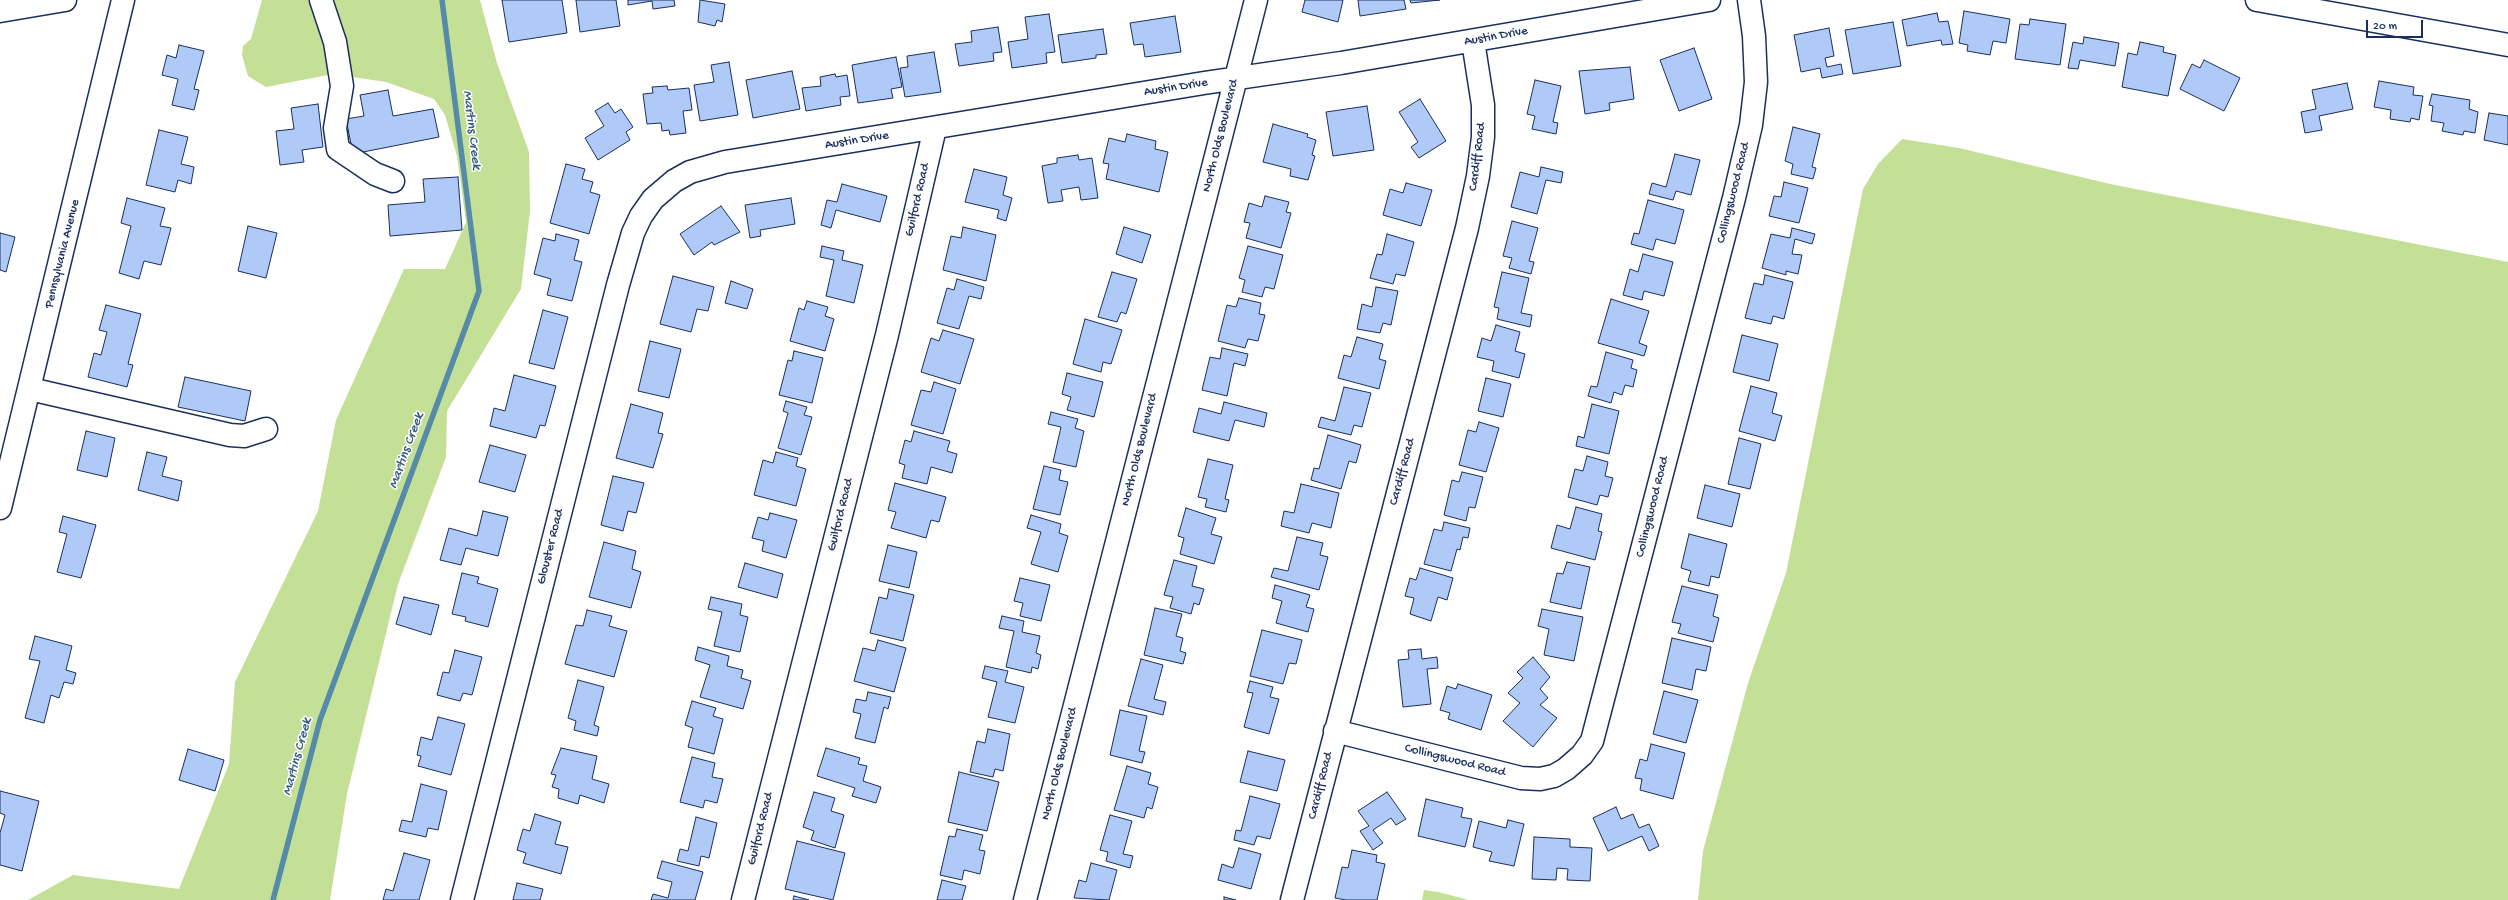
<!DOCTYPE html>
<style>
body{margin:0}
#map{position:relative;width:2508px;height:900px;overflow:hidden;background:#fff;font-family:"Gochi Hand",sans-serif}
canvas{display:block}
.scale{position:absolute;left:2366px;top:20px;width:57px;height:18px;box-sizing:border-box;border:2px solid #1b2f5e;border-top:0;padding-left:5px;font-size:12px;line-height:14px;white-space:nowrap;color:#1b2f5e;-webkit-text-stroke:3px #fff;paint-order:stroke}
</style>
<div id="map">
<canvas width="2508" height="900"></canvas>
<div class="scale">20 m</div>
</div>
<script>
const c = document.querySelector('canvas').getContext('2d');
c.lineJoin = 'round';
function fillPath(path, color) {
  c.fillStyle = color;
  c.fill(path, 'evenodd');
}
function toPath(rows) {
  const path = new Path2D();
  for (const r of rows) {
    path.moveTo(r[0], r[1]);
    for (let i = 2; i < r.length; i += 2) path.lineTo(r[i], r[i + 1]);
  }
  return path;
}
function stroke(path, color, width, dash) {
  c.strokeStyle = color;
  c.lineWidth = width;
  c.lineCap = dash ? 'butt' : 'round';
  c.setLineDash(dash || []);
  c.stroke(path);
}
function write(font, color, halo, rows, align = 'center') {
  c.font = font + ' "Gochi Hand",sans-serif';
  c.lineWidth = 3;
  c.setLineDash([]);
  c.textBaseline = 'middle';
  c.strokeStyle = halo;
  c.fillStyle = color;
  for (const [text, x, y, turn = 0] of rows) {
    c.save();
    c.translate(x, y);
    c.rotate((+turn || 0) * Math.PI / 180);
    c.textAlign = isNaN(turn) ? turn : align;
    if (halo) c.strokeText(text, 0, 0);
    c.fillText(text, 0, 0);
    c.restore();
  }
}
fillPath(toPath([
 [262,0,480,0,497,63,529,152,530,211,521,289,447,411,446,457,398,584,347,794,330,900,28,900,73,875,179,889,229,764,235,682,318,511,336,420,404,269,445,269,466,222,457,156,445,115,434,99,386,82,333,74,266,87,248,76,242,55,243,46,251,39],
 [1902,139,1959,148,2110,184,2508,262,2508,900,1698,900,1703,851,1748,683,1786,573,1863,189,1878,164],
 [1424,890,1438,892,1469,900,1422,900]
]), '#c4df96');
stroke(toPath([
 [273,900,320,720,479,291,442,0]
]), '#558aa9', 5.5);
const building = toPath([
 [502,0,562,0,567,33,509,42,502,0],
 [576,0,616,0,620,26,580,32,576,0],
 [628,0,674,0,675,6,653,9,652,1,628,5,628,0],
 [700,0,725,4,722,22,717,20,715,26,698,22,700,0],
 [1305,0,1343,0,1338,22,1302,12,1305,0],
 [1358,0,1404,0,1406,9,1360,16,1358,0],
 [1410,0,1440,0,1411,3,1410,0],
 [1964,11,2010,19,2006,43,1993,41,1990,55,1967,51,1968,45,1959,43,1964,11],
 [1937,13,1939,22,1948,21,1953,44,1942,45,1941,40,1907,46,1902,20,1937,13],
 [1049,14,1055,52,1046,53,1047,63,1012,68,1008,42,1028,39,1025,17,1049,14],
 [1175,16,1181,52,1145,57,1143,44,1134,45,1130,23,1175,16],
 [2030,19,2066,24,2060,65,2015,59,2020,24,2029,25,2030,19],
 [1893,22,1901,66,1853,74,1845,30,1893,22],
 [998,27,1002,52,993,53,994,61,959,66,955,44,972,42,971,31,998,27],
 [1829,28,1834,56,1825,58,1827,67,1841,64,1843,74,1822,78,1820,68,1801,72,1794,35,1829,28],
 [1103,29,1107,54,1096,55,1096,58,1062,63,1058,35,1103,29],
 [2084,37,2119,43,2115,66,2080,60,2078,69,2068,68,2073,42,2083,44,2084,37],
 [2140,42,2164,47,2163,52,2176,55,2168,96,2122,87,2128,53,2137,55,2140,42],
 [179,45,204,51,194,89,199,90,194,110,172,105,178,79,162,75,167,55,176,58,179,45],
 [1694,48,1712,99,1679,111,1660,60,1694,48],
 [934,52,941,92,905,97,900,68,908,67,907,56,934,52],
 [896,57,902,87,891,89,893,98,858,103,852,65,896,57],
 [2204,60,2240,78,2224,111,2180,89,2192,64,2200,68,2204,60],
 [729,62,738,115,700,121,694,85,714,82,711,65,729,62],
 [1630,67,1634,99,1609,103,1610,110,1585,114,1579,71,1630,67],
 [792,71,800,109,753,118,746,80,792,71],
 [835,74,836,77,847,75,850,96,840,97,841,105,806,111,802,88,821,86,820,77,835,74],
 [1535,80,1561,86,1553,122,1558,123,1556,134,1532,129,1535,116,1527,114,1535,80],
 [2379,81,2414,87,2413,95,2423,96,2419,120,2411,118,2410,122,2390,119,2391,110,2374,107,2379,81],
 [2347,83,2353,109,2319,116,2322,130,2305,133,2301,112,2316,109,2312,90,2347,83],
 [667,86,668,90,689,88,692,110,683,111,686,133,670,135,669,130,662,131,661,123,647,124,643,94,653,93,652,87,667,86],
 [388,90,393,116,433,109,439,137,353,154,346,119,364,116,360,95,388,90],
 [2432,94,2470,100,2469,109,2478,112,2475,133,2464,131,2463,135,2442,131,2444,123,2431,121,2433,106,2429,105,2432,94],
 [1420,99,1446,141,1419,158,1411,147,1418,142,1399,112,1420,99],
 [608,103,615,113,621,109,633,127,626,132,630,140,598,160,585,138,604,126,595,111,608,103],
 [318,104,323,147,302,150,304,162,280,165,276,131,294,129,291,108,318,104],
 [1367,106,1374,150,1333,156,1326,112,1367,106],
 [2489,113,2508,116,2508,145,2484,140,2489,113],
 [1273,124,1308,134,1307,137,1316,140,1312,155,1315,156,1308,180,1290,176,1291,169,1263,162,1273,124],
 [1793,127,1820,134,1812,167,1816,168,1813,179,1791,174,1793,164,1785,161,1793,127],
 [159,130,188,137,181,164,194,167,191,184,178,180,175,192,146,185,159,130],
 [1127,134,1156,141,1155,149,1168,152,1159,192,1106,179,1109,164,1103,163,1109,138,1125,142,1127,134],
 [1675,154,1700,160,1691,195,1676,191,1673,200,1649,194,1652,183,1666,187,1675,154],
 [1078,155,1079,160,1092,158,1098,198,1081,200,1079,187,1061,190,1063,201,1048,203,1042,166,1057,163,1057,158,1078,155],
 [566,164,585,169,582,179,593,182,590,192,600,195,589,234,550,223,566,164],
 [1541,167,1563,172,1561,183,1546,180,1537,214,1511,207,1520,172,1539,177,1541,167],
 [974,169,1007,177,1003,195,1012,198,1006,221,997,218,999,210,965,202,974,169],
 [458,177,462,230,390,236,388,205,425,202,423,179,458,177],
 [1784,182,1808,188,1799,223,1769,216,1774,196,1781,197,1784,182],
 [1406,183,1432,190,1421,226,1383,215,1390,189,1403,193,1406,183],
 [842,184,887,196,880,222,836,210,831,228,821,225,827,200,837,202,842,184],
 [1265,196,1289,202,1286,212,1291,213,1281,248,1246,238,1250,223,1244,222,1249,203,1262,207,1265,196],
 [127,198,165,208,160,226,171,228,161,265,144,261,139,279,119,273,131,226,121,223,127,198],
 [791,198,795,224,760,230,761,236,750,238,745,205,791,198],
 [1648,200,1684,210,1675,244,1656,239,1653,250,1631,244,1634,233,1639,234,1648,200],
 [721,206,740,232,714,245,712,242,694,255,680,234,721,206],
 [1512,221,1538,228,1529,261,1534,262,1531,274,1509,268,1512,258,1503,256,1512,221],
 [248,226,277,233,266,278,238,271,248,226],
 [963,227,996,235,986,281,943,270,951,236,961,238,963,227],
 [1124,227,1151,235,1142,263,1116,254,1124,227],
 [1792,228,1815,234,1812,244,1795,239,1792,254,1802,255,1798,274,1786,271,1786,275,1762,268,1771,234,1790,238,1792,228],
 [0,233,15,237,6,272,0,270,0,233],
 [556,234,579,240,574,260,582,262,572,301,547,295,551,279,534,274,543,238,555,241,556,234],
 [1387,234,1414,242,1405,276,1396,274,1393,284,1370,278,1377,254,1382,255,1387,234],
 [822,246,844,251,842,260,863,265,854,303,826,296,834,260,820,257,822,246],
 [1248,246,1283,255,1274,289,1265,287,1262,297,1242,292,1245,280,1239,278,1248,246],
 [1643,254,1673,262,1664,296,1644,291,1642,300,1623,295,1630,269,1638,272,1643,254],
 [1112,272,1137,279,1126,314,1121,312,1117,322,1098,317,1112,272],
 [1502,272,1529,278,1521,313,1532,315,1530,327,1497,319,1499,308,1494,307,1502,272],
 [1765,275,1793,282,1784,319,1773,316,1771,324,1745,318,1754,283,1763,285,1765,275],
 [673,276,714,287,708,311,697,309,691,332,660,324,673,276],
 [957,279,984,287,981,299,969,296,959,329,937,323,947,288,954,290,957,279],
 [731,281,753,289,747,309,725,303,731,281],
 [1376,287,1398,291,1391,325,1383,323,1380,333,1357,329,1362,304,1372,307,1376,287],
 [1239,298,1261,303,1259,314,1265,315,1258,341,1248,339,1245,348,1218,341,1227,305,1236,307,1239,298],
 [1611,299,1649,311,1639,343,1647,346,1644,356,1598,343,1611,299],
 [807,301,828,307,825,316,834,319,825,351,790,341,799,308,804,310,807,301],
 [106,305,141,314,128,364,133,365,127,387,88,377,94,353,101,355,107,332,99,330,106,305],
 [543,310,568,317,554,369,529,363,543,310],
 [1085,319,1122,330,1111,364,1103,362,1101,372,1073,364,1085,319],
 [1496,325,1520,332,1515,351,1525,354,1519,378,1492,371,1494,361,1477,357,1482,338,1491,341,1496,325],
 [943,330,974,339,960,384,921,372,931,338,939,341,943,330],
 [1742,335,1778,344,1769,381,1733,372,1742,335],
 [1357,337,1383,344,1379,359,1386,361,1379,389,1338,378,1344,355,1351,357,1357,337],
 [650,341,681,349,669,398,638,391,650,341],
 [1222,348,1248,354,1245,366,1234,363,1227,396,1202,390,1210,357,1220,359,1222,348],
 [794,351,823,358,812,403,779,395,788,360,792,361,794,351],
 [1606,352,1633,360,1631,368,1637,370,1633,387,1625,385,1622,395,1614,392,1611,403,1588,396,1591,386,1597,387,1606,352],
 [1067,373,1103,382,1094,417,1067,410,1071,397,1062,394,1067,373],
 [514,375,556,386,545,426,540,425,536,438,490,426,494,408,505,411,514,375],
 [185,377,251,391,245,421,178,407,185,377],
 [1486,378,1511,384,1503,417,1478,411,1486,378],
 [934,382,956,389,943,434,911,425,921,390,931,392,934,382],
 [1751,386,1777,393,1772,413,1782,416,1775,441,1739,431,1751,386],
 [1344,387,1371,393,1362,427,1354,425,1351,435,1318,427,1321,417,1335,421,1344,387],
 [786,401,807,407,804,415,812,417,801,455,778,448,788,413,783,411,786,401],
 [1224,402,1267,413,1264,427,1235,420,1229,441,1193,432,1199,408,1221,414,1224,402],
 [631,404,663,413,658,433,663,434,653,468,616,458,631,404],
 [1592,404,1619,411,1609,454,1576,446,1578,436,1584,438,1592,404],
 [1051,412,1078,419,1075,428,1084,431,1076,467,1053,462,1061,427,1048,424,1051,412],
 [1479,422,1499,428,1486,472,1459,465,1468,430,1476,432,1479,422],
 [86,431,115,438,107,477,77,470,86,431],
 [914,431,950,441,947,451,957,454,952,473,931,467,927,484,902,478,905,465,899,463,905,440,911,442,914,431],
 [1328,435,1361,445,1356,463,1349,461,1341,489,1311,480,1314,468,1319,469,1328,435],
 [1739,438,1761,444,1750,489,1728,484,1739,438],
 [490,445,526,455,515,492,479,482,490,445],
 [147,452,167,457,162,476,182,481,178,501,138,490,147,452],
 [776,452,798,458,796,466,806,469,796,506,754,495,763,460,773,463,776,452],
 [1587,456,1608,462,1605,476,1613,478,1608,497,1600,495,1597,505,1568,497,1575,469,1583,471,1587,456],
 [1208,459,1233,465,1225,499,1229,500,1226,512,1205,507,1207,499,1198,497,1208,459],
 [1044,466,1061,470,1059,480,1068,482,1060,515,1033,509,1044,466],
 [1462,472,1483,477,1475,508,1469,507,1466,521,1444,515,1452,480,1459,482,1462,472],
 [613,476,644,483,636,513,628,511,623,531,601,525,613,476],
 [895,483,946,497,939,522,931,520,926,538,891,528,896,512,888,510,895,483],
 [1301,484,1339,493,1331,528,1312,523,1309,533,1281,526,1284,511,1294,513,1301,484],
 [1705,485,1740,494,1732,527,1697,518,1705,485],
 [1576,507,1602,514,1598,531,1602,532,1595,560,1551,548,1557,525,1570,529,1576,507],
 [1186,508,1216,518,1211,534,1222,537,1214,564,1180,554,1184,538,1178,536,1186,508],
 [483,511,508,517,498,556,466,548,461,565,440,560,449,528,477,536,483,511],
 [770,513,797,520,786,558,762,551,764,541,752,538,758,517,768,520,770,513],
 [1031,515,1061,524,1059,533,1068,536,1058,572,1031,564,1041,532,1027,528,1031,515],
 [63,516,96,525,81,578,57,572,67,534,59,532,63,516],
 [1444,522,1470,528,1468,538,1463,537,1460,550,1457,549,1451,571,1424,564,1434,529,1442,531,1444,522],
 [1689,534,1727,544,1719,578,1711,576,1709,586,1688,581,1691,571,1681,568,1689,534],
 [1297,537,1323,543,1320,555,1328,557,1319,590,1271,577,1274,568,1288,571,1297,537],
 [604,542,636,551,632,569,641,572,631,608,589,597,604,542],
 [888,545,917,552,909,588,879,581,888,545],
 [1174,560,1197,566,1192,586,1204,589,1199,605,1194,603,1191,614,1170,608,1173,597,1164,595,1174,560],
 [1567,562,1590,567,1581,609,1550,602,1557,573,1563,574,1567,562],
 [745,563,783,574,777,598,738,587,745,563],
 [1420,568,1453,578,1447,600,1438,597,1431,621,1410,614,1414,598,1405,596,1410,578,1416,580,1420,568],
 [462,573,479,577,477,583,498,589,488,627,465,621,466,617,452,614,462,573],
 [1020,578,1050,585,1041,621,1020,616,1023,603,1014,601,1020,578],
 [1275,585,1310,595,1306,607,1314,609,1308,632,1276,623,1282,601,1272,598,1275,585],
 [1682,586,1718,595,1713,616,1719,618,1713,642,1678,633,1681,624,1672,622,1682,586],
 [889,589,914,595,903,641,870,633,879,597,887,599,889,589],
 [404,597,439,605,431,635,396,624,404,597],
 [711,597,742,604,740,615,748,617,740,652,714,646,722,612,708,609,711,597],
 [1155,608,1182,614,1176,636,1183,638,1180,651,1186,653,1183,664,1144,655,1155,608],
 [1542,609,1583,617,1574,661,1544,655,1549,629,1538,626,1542,609],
 [587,610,612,616,609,626,627,631,614,677,565,664,576,625,583,626,587,610],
 [1002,616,1024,621,1022,632,1040,636,1036,653,1041,655,1038,669,1032,667,1031,673,1006,667,1014,631,999,628,1002,616],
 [1262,630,1302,640,1296,664,1289,663,1283,684,1250,676,1262,630],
 [35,636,72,646,66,670,76,673,73,684,64,682,59,698,51,695,44,723,25,718,40,661,29,659,35,636],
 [1672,638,1711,647,1706,671,1696,669,1692,690,1662,683,1672,638],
 [878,640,906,648,894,692,854,681,863,648,875,651,878,640],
 [698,647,729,656,727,666,743,670,741,678,751,681,743,709,700,697,710,665,695,660,698,647],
 [1421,649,1422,659,1437,657,1438,668,1427,669,1431,704,1403,707,1398,660,1409,659,1408,650,1421,649],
 [455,650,482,657,472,695,463,693,460,701,437,695,443,672,449,673,455,650],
 [1533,657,1550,677,1540,689,1548,698,1540,705,1557,718,1533,747,1503,721,1520,703,1508,693,1523,678,1517,672,1533,657],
 [1141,659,1163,665,1154,699,1166,702,1163,715,1128,706,1141,659],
 [985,666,1008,671,1005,682,1024,687,1015,723,988,717,997,682,982,678,985,666],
 [578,680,604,687,594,725,599,727,597,736,574,730,576,721,568,718,578,680],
 [1250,681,1273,687,1270,697,1279,699,1269,734,1244,727,1253,693,1247,692,1250,681],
 [1458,684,1492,695,1481,730,1448,719,1450,713,1440,710,1447,686,1456,689,1458,684],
 [1664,691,1698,700,1686,743,1653,734,1664,691],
 [868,692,891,697,888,709,884,707,875,743,855,738,861,714,853,712,856,699,866,701,868,692],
 [692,701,716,708,713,716,723,719,714,754,688,747,693,728,685,725,692,701],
 [1120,710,1147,716,1139,751,1145,752,1142,763,1110,755,1120,710],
 [438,717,465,724,451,775,418,766,421,756,417,755,421,737,432,740,438,717],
 [988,729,1010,734,1003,771,995,769,993,777,970,772,977,741,985,743,988,729],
 [1651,744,1685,753,1673,799,1640,790,1642,779,1635,778,1640,759,1647,761,1651,744],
 [561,748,597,756,592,779,609,784,604,803,580,795,578,804,558,798,559,789,552,787,556,775,551,774,561,748],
 [826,748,860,758,858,764,867,766,863,781,881,787,876,803,852,796,855,788,817,776,826,748],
 [188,749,224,760,215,791,179,780,188,749],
 [1248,751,1285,760,1277,791,1240,782,1248,751],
 [692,757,715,763,712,777,723,779,717,803,705,800,703,808,680,802,692,757],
 [1127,766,1151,773,1148,784,1158,787,1152,809,1147,807,1144,818,1114,810,1127,766],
 [959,772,999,782,987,831,948,822,959,772],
 [421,784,447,791,438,830,428,828,426,837,399,831,402,820,412,822,421,784],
 [0,791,39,801,22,871,0,865,0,833,5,815,0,813,0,791],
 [814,792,835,798,831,811,844,815,835,848,811,840,814,831,803,827,814,792],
 [1387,792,1406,819,1396,825,1391,818,1373,830,1383,843,1373,850,1360,831,1369,826,1358,811,1387,792],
 [1250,796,1280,804,1270,839,1257,836,1254,845,1234,840,1236,830,1241,831,1250,796],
 [1426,799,1463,808,1461,817,1472,819,1465,847,1418,836,1426,799],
 [1616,807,1621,819,1633,814,1639,828,1649,824,1659,846,1649,851,1642,836,1608,851,1593,818,1616,807],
 [535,814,561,822,555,844,568,847,561,874,523,863,526,853,517,850,523,829,530,831,535,814],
 [1110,815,1132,821,1123,854,1133,856,1130,868,1106,861,1108,852,1100,850,1110,815],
 [696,817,717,823,709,858,701,856,699,866,677,861,680,849,688,851,696,817],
 [1508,820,1524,824,1514,866,1489,861,1492,852,1473,847,1479,821,1506,828,1508,820],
 [957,829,983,835,979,850,985,851,980,874,964,870,962,880,940,875,949,836,955,837,957,829],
 [1534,837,1570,839,1570,847,1592,848,1590,881,1567,880,1568,869,1557,868,1556,880,1532,879,1534,837],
 [797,841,845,853,833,900,785,889,797,841],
 [1239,848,1261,854,1251,889,1218,880,1222,864,1233,868,1239,848],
 [1352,850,1377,855,1376,862,1385,864,1377,900,1346,900,1335,898,1342,867,1348,868,1352,850],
 [404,853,430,860,419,900,383,900,386,889,393,891,404,853],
 [662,861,703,872,695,900,651,900,653,894,668,898,672,882,657,878,662,861],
 [1091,863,1117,870,1109,900,1074,898,1079,880,1086,882,1091,863],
 [942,880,966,886,962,900,937,900,942,880],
 [517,883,543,889,540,900,513,900,517,883],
 [794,896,809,900,793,900,794,896],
 [1224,897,1236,900,1224,900,1224,897]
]);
fillPath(building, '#afcaf7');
stroke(building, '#1b2f5e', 1);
const minor = toPath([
 [321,0,335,42,342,86,335,128,338,149,375,174,393,181],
 [2257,0,2508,45],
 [30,389,230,435,244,436,266,429],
 [0,508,123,0],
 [1335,731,1521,778,1540,779,1554,776,1566,769,1582,755,1592,741,1734,198,1751,125,1756,82,1754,36,1749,0],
 [462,900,618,285,633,233,641,216,653,199,674,181,690,172,725,162,1204,83,1341,63,1709,0],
 [743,900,887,335,935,128],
 [1025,900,1256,0],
 [1292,900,1467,228,1478,176,1483,137,1483,105,1473,41]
]);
const major = toPath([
 [0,11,65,0]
]);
stroke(minor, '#1b2f5e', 25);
stroke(major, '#1b2f5e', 25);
stroke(minor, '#fff', 22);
stroke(major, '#fff', 22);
write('13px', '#1b2f5e', '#fff', [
 ["Austin Drive",1496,37,-10],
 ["Austin Drive",1176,88,-9],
 ["North Olds Boulevard",1221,136,-76],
 ["Austin Drive",857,141,-9],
 ["Cardiff Road",1478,157,-83],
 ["Collingswood Road",1734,193,-76],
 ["Guilford Road",918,200,-77],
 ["Pennsylvania Avenue",63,254,-76],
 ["North Olds Boulevard",1140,450,-76],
 ["Cardiff Road",1403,472,-75],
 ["Collingswood Road",1653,507,-76],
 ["Guilford Road",841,515,-76],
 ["Glouster Road",551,547,-76],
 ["Collingswood Road",1455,761,14],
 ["North Olds Boulevard",1060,764,-76],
 ["Cardiff Road",1321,786,-76],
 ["Guilford Road",761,829,-76]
]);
write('italic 14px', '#385c84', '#fff', [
 ["Martins Creek",471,130,83],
 ["Martins Creek",407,451,-70],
 ["Martins Creek",298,757,-75]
]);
</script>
